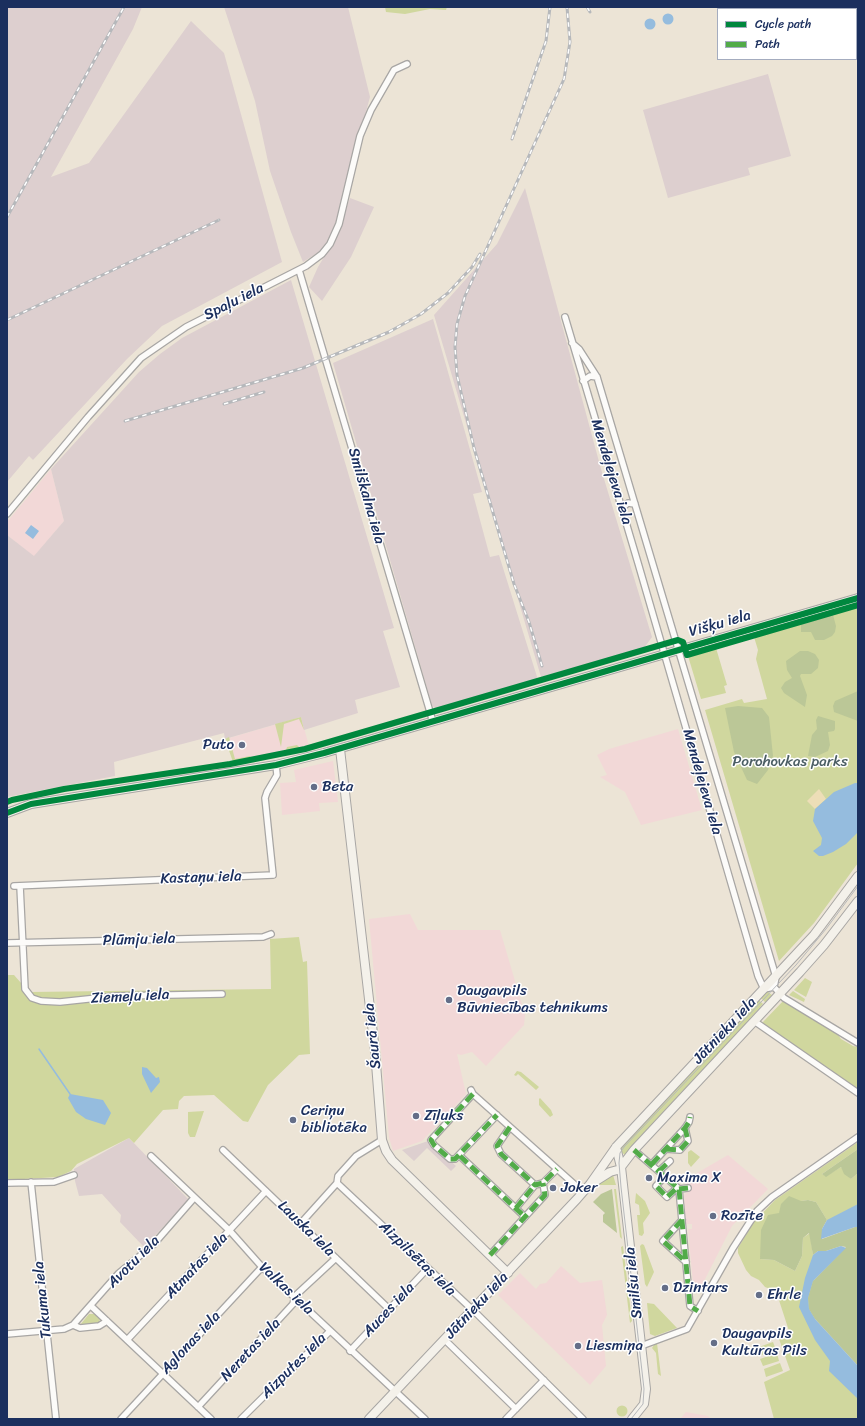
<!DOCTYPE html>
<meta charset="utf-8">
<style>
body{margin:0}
#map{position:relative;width:865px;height:1426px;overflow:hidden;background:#ece4d6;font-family:Sriracha,sans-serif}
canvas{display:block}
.frame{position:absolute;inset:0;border:8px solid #1b2f5e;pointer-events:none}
.legend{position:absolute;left:717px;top:8px;width:140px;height:52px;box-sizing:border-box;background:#fff;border:1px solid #a4acbf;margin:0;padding:5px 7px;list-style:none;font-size:12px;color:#1b2f5e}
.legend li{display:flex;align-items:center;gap:8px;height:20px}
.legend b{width:20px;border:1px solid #a4acbf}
</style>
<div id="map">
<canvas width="865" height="1426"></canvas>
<div class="frame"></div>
<ul class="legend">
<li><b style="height:5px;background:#00873e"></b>Cycle path</li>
<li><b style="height:5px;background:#52ab49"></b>Path</li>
</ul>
</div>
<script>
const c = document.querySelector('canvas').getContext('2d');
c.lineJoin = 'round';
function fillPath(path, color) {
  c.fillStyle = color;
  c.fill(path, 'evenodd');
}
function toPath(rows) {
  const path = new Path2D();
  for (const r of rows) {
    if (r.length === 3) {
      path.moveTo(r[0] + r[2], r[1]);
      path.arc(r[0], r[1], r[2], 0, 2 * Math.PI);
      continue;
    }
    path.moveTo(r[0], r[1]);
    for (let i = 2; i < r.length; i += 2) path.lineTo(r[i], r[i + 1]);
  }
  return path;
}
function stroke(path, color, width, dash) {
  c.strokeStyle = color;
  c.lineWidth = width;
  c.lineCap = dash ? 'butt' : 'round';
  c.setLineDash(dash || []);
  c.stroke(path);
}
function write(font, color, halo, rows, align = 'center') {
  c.font = font + ' Sriracha,sans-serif';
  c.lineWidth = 3;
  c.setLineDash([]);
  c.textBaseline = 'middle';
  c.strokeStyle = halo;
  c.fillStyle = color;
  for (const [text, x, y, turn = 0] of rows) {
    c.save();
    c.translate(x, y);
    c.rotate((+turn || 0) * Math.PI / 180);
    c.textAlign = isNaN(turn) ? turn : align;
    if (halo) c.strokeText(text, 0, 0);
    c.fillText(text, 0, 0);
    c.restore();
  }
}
fillPath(toPath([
 [51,469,64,521,34,557,7,535,7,522],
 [301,717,309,746,235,761,229,738],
 [678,729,702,810,641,825,625,792,600,777,607,775,597,755,609,749],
 [333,761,338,802,319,803,320,811,282,815,280,783,296,782,294,770],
 [410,914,418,930,500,930,525,1015,524,1025,486,1066,472,1052,461,1055,457,1054,466,1094,422,1141,393,1151,389,1137,369,919],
 [728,1155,768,1189,732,1226,701,1287,693,1284,688,1229,692,1229,692,1224,687,1224,686,1222,684,1195,688,1192,685,1180],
 [561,1266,580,1283,602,1280,607,1315,602,1325,606,1366,590,1385,498,1295,520,1273,536,1289,540,1284,546,1283],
 [686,1412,708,1416,711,1419,680,1419]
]), '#f2d8d7');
fillPath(toPath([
 [7,7,142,7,133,29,51,177,89,163,191,21,224,53,282,262,162,326,127,359,33,460,29,456,7,482],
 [224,7,348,7,370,97,334,229,322,250,303,262,291,232,270,171,255,101],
 [768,74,791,156,748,168,750,175,668,198,643,110],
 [525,188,601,469,652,637,644,648,541,677,434,315,497,244],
 [350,198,374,207,351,257,322,301,309,287,318,267,336,237],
 [291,280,394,628,383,631,400,687,355,700,358,713,304,730,301,717,225,739,224,733,114,762,115,776,7,797,7,535,34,556,64,521,51,469,139,372,160,354,182,338],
 [433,319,482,492,473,494,490,557,499,555,538,680,436,710,432,705,333,363],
 [129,1138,189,1200,144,1247,120,1222,121,1215,102,1194,79,1196,75,1181,74,1169],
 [428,1141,456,1166,451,1171,427,1148,414,1161,402,1150]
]), '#ddcfcf');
fillPath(toPath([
 [385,7,447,7,446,10,430,9,405,14,386,12],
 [858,606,858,863,814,923,779,961,705,710,742,699,744,703,767,699,756,659,758,650,754,637],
 [716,648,727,685,724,686,726,693,701,699,688,656],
 [301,717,304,730,299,719,284,724,281,747,275,724],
 [229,737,235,759,250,756,251,759,233,762,225,739],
 [297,745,301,749,285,753,287,747],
 [299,937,303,962,307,961,310,1054,299,1055,268,1085,248,1122,243,1121,214,1095,184,1096,179,1101,178,1109,163,1110,134,1143,129,1138,77,1164,71,1171,58,1177,7,1180,7,975,14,975,29,992,271,989,270,939],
 [805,978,812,982,806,997,794,990],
 [767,991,773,996,766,1003,761,998],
 [793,991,805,999,804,1002,789,995],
 [759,1000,763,1004,746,1023,747,1024,625,1155,619,1150,622,1145,674,1092,673,1091],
 [784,1000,836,1032,841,1039,853,1046,858,1047,858,1091,833,1074,830,1069,813,1059,762,1023],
 [517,1071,521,1072,539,1087,536,1090,518,1074,516,1076,514,1075],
 [540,1098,551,1110,553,1115,550,1117,539,1105,539,1099],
 [204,1111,195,1137,190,1137,188,1133,188,1112],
 [858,1142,858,1149,822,1174,826,1176,841,1167,851,1179,858,1173,858,1212,833,1230,816,1202,808,1200,801,1201,779,1213,760,1259,774,1260,795,1271,802,1256,803,1238,810,1233,813,1255,815,1319,858,1391,858,1419,774,1419,764,1382,790,1370,779,1339,790,1334,776,1291,765,1287,759,1280,751,1276,746,1270,738,1253,738,1248,753,1223,775,1200],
 [691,1150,700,1157,691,1167,688,1163,688,1152],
 [613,1175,616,1185,596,1185,610,1176],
 [614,1189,616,1189,622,1239,620,1237],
 [636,1193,645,1201,650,1213,643,1223,644,1233,642,1236,639,1235,637,1215,640,1215,639,1205,635,1203],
 [642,1244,644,1245,654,1272,647,1287,645,1284,640,1246],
 [623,1246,632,1321,630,1323,621,1247],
 [647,1303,654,1304,677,1328,655,1336,650,1334],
 [89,1314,94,1314,100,1319,99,1323,80,1325],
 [773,1342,776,1350,759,1356,756,1348],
 [657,1343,661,1376,658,1374,656,1353,652,1348,654,1345],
 [777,1353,779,1361,763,1366,760,1359],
 [780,1363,783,1371,766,1377,764,1369],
 [622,1411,5.5]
]), '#d0d79e');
fillPath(toPath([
 [833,615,836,626,835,632,832,636,824,640,815,640,811,632,801,632,801,624],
 [800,651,808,651,815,654,819,660,818,668,811,674,801,674,800,676,807,695,805,707,784,693,781,688,785,682,792,678,787,670,786,661],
 [858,691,858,721,834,712,833,706,835,701],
 [738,706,762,708,769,717,773,756,768,770,757,784,747,780,734,752,725,708],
 [818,716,835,721,835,729,834,731,828,732,830,745,828,751,815,757,808,756,812,735,817,729,816,720],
 [858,1149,858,1173,851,1179,844,1174,841,1167,826,1177,822,1174],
 [612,1189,617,1233,603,1222,603,1215,605,1213,593,1202,601,1194],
 [789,1196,801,1201,808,1200,816,1202,827,1220,822,1229,822,1239,855,1227,858,1227,858,1366,815,1319,809,1309,808,1298,813,1281,846,1247,841,1246,826,1251,818,1251,813,1255,809,1233,803,1238,802,1256,795,1271,774,1260,760,1259,761,1230,768,1215,779,1213,781,1204]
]), '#bbc797');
fillPath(toPath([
 [819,789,826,799,815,809,807,801]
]), '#eddeb7');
fillPath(toPath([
 [668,19,5.5],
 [650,24,5.5],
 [31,525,39,531,33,539,25,533],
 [855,783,858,783,858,832,846,844,833,852,823,856,819,856,813,851,821,845,822,838,813,821,815,809,834,792],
 [142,1067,147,1068,156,1078,159,1077,160,1082,151,1093,142,1074],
 [70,1094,103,1100,111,1113,105,1125,86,1119,76,1112,68,1098],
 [858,1204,858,1227,855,1227,821,1239,822,1229,827,1220],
 [841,1246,846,1248,813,1281,808,1298,809,1309,815,1319,858,1366,858,1399,829,1371,830,1361,815,1340,799,1307,805,1278,813,1255,818,1251,826,1251]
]), '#95bcde');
stroke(toPath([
 [39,1049,70,1094]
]), '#95bcde', 1.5);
const street = toPath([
 [299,270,433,722],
 [565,317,638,563,758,976,764,989,774,987],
 [572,343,579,349,597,377,776,977,774,987,784,998,858,1043],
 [583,381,590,376,597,377],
 [622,508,628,503,635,504],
 [7,514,88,417,141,358,186,327,306,266,322,254,330,244,339,224,360,136,371,110,394,70,407,64],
 [14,886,273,875,265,798,267,792,277,775,276,765],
 [20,886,25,989,32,998,41,1001,60,1002,116,996,222,994],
 [7,943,263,937,271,934],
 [754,1021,858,1093],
 [471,1090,473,1094,583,1192],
 [473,1094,431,1140,434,1145,450,1159,455,1159,497,1115],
 [510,1127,497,1146,501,1154,535,1185,543,1183,557,1169],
 [666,1149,680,1150,688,1141,685,1128],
 [223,1150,389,1309],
 [634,1150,679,1189,690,1306,698,1311],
 [151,1156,230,1231,262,1267,425,1419],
 [460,1156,525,1217],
 [652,1164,685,1128,689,1122,690,1117],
 [659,1171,670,1161],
 [665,1176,656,1186,667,1197,677,1188],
 [31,1182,56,1419],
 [7,1183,54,1182,74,1175],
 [337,1183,477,1314,583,1419],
 [679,1189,688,1188],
 [516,1208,535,1185],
 [682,1220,663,1241,686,1262],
 [301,1223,337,1183,338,1176,356,1156,382,1140],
 [490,1255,545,1195,543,1183],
 [91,1306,211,1419],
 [73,1325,80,1328,99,1326,107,1321],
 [7,1334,64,1329,73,1325,119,1273,153,1245,194,1198],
 [127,1340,266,1191],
 [445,1340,516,1409],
 [641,1346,687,1329,733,1248,757,1211,772,1197,858,1137],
 [350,1351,427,1269],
 [198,1407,293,1304,295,1296,336,1258],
 [121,1419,262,1267],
 [241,1419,330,1331],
 [506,1419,544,1380]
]);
const secondary = toPath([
 [340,749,375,1051,382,1140,386,1151,392,1160,508,1273],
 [7,813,31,804,276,765,324,753,858,598],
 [616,1147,621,1167,646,1389,644,1404,632,1419],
 [621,1167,634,1150,800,972,824,945,858,901],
 [591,1184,610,1172,621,1169],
 [369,1419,577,1199,590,1184,616,1147,814,935,858,876]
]);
stroke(street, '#a8a6a4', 8);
stroke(secondary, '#a8a6a4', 10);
stroke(street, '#fcfbf9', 5.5);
stroke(secondary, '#f4f1ea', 8);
stroke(toPath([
 [631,1419,643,1404,644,1389,621,1187,619,1163,620,1153,624,1147,796,965,826,929,858,886]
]), '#b6b8bb', 1);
const rail = toPath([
 [587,7,590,12],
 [512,139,546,41,550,7],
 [7,217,124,7],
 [7,320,219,220],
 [224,404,264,392],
 [125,421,303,368,389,332,421,314,448,293,472,267,480,254],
 [542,666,529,622,514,584,474,448,457,375,455,347,457,324,465,296,564,79,570,42,567,7]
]);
stroke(rail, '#b6b8bb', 3);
stroke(rail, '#fff', 1.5, [4.5]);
stroke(toPath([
 [473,1094,431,1140,434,1145,450,1159,455,1159,497,1115],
 [510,1127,497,1146,501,1154,535,1185,543,1183,557,1169],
 [666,1149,680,1150,688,1141,685,1128],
 [634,1150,679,1189,690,1306,698,1311],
 [460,1156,525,1217],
 [652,1164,685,1128,689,1122,690,1117],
 [659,1171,670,1161],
 [665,1176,656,1186,667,1197,677,1188],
 [679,1189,688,1188],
 [516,1208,535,1185],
 [682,1220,663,1241,686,1262],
 [490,1255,545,1195,543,1183]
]), '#52ab49', 5, [10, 5]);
stroke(toPath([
 [7,802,12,800,64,789,230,764,305,749,678,640,683,642,687,655,858,605],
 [7,813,31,804,276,765,324,753,858,598]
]), '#00873e', 6);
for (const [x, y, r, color] of [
 [242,745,4,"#646e88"],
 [314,787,4,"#646e88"],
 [449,1000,4,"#646e88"],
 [416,1116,4,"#646e88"],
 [293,1120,4,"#646e88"],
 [649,1178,4,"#646e88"],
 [553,1188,4,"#646e88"],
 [713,1216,4,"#646e88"],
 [665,1288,4,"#646e88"],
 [759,1295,4,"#646e88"],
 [714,1343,4,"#646e88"],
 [578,1346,4,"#646e88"]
]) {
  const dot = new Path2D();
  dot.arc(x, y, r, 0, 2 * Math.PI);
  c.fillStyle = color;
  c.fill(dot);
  stroke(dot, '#fff', 1.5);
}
write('15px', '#1b2f5e', '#fff', [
 ["Spaļu iela",234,302,-27],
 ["Mendeļejeva iela",611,472,73],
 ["Smilškalna iela",366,496,74],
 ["Višķu iela",720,624,-16],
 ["Mendeļejeva iela",702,782,74],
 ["Kastaņu iela",201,878,-2],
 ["Plūmju iela",139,940,-2],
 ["Ziemeļu iela",130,997,-3],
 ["Jātnieku iela",725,1031,-47],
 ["Šaurā iela",373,1036,-96],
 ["Lauska iela",306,1229,44],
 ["Aizpilsētas iela",417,1259,44],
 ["Avotu iela",134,1262,-45],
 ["Atmatas iela",197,1266,-47],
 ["Smilšu iela",634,1283,-96],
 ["Valkas iela",286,1289,43],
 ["Tukuma iela",43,1300,-96],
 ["Jātnieku iela",477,1306,-47],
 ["Auces iela",389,1310,-47],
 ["Aglonas iela",191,1343,-47],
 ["Neretas iela",251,1350,-47],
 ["Aizputes iela",294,1366,-45]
]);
write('15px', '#1b2f5e', '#fff', [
 ["Puto",234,745,"right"],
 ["Beta",322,787],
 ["Daugavpils",457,991],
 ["Būvniecības tehnikums",457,1008],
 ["Ceriņu",301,1111],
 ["bibliotēka",301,1128],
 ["Zīļuks",424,1116],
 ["Maxima X",657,1178],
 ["Joker",561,1188],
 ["Rozīte",721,1216],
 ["Dzintars",673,1288],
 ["Ehrle",767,1295],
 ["Daugavpils",722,1334],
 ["Kultūras Pils",722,1351],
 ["Liesmiņa",586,1346]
], 'left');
write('15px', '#4b5e64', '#fff', [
 ["Porohovkas parks",790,762]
]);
</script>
